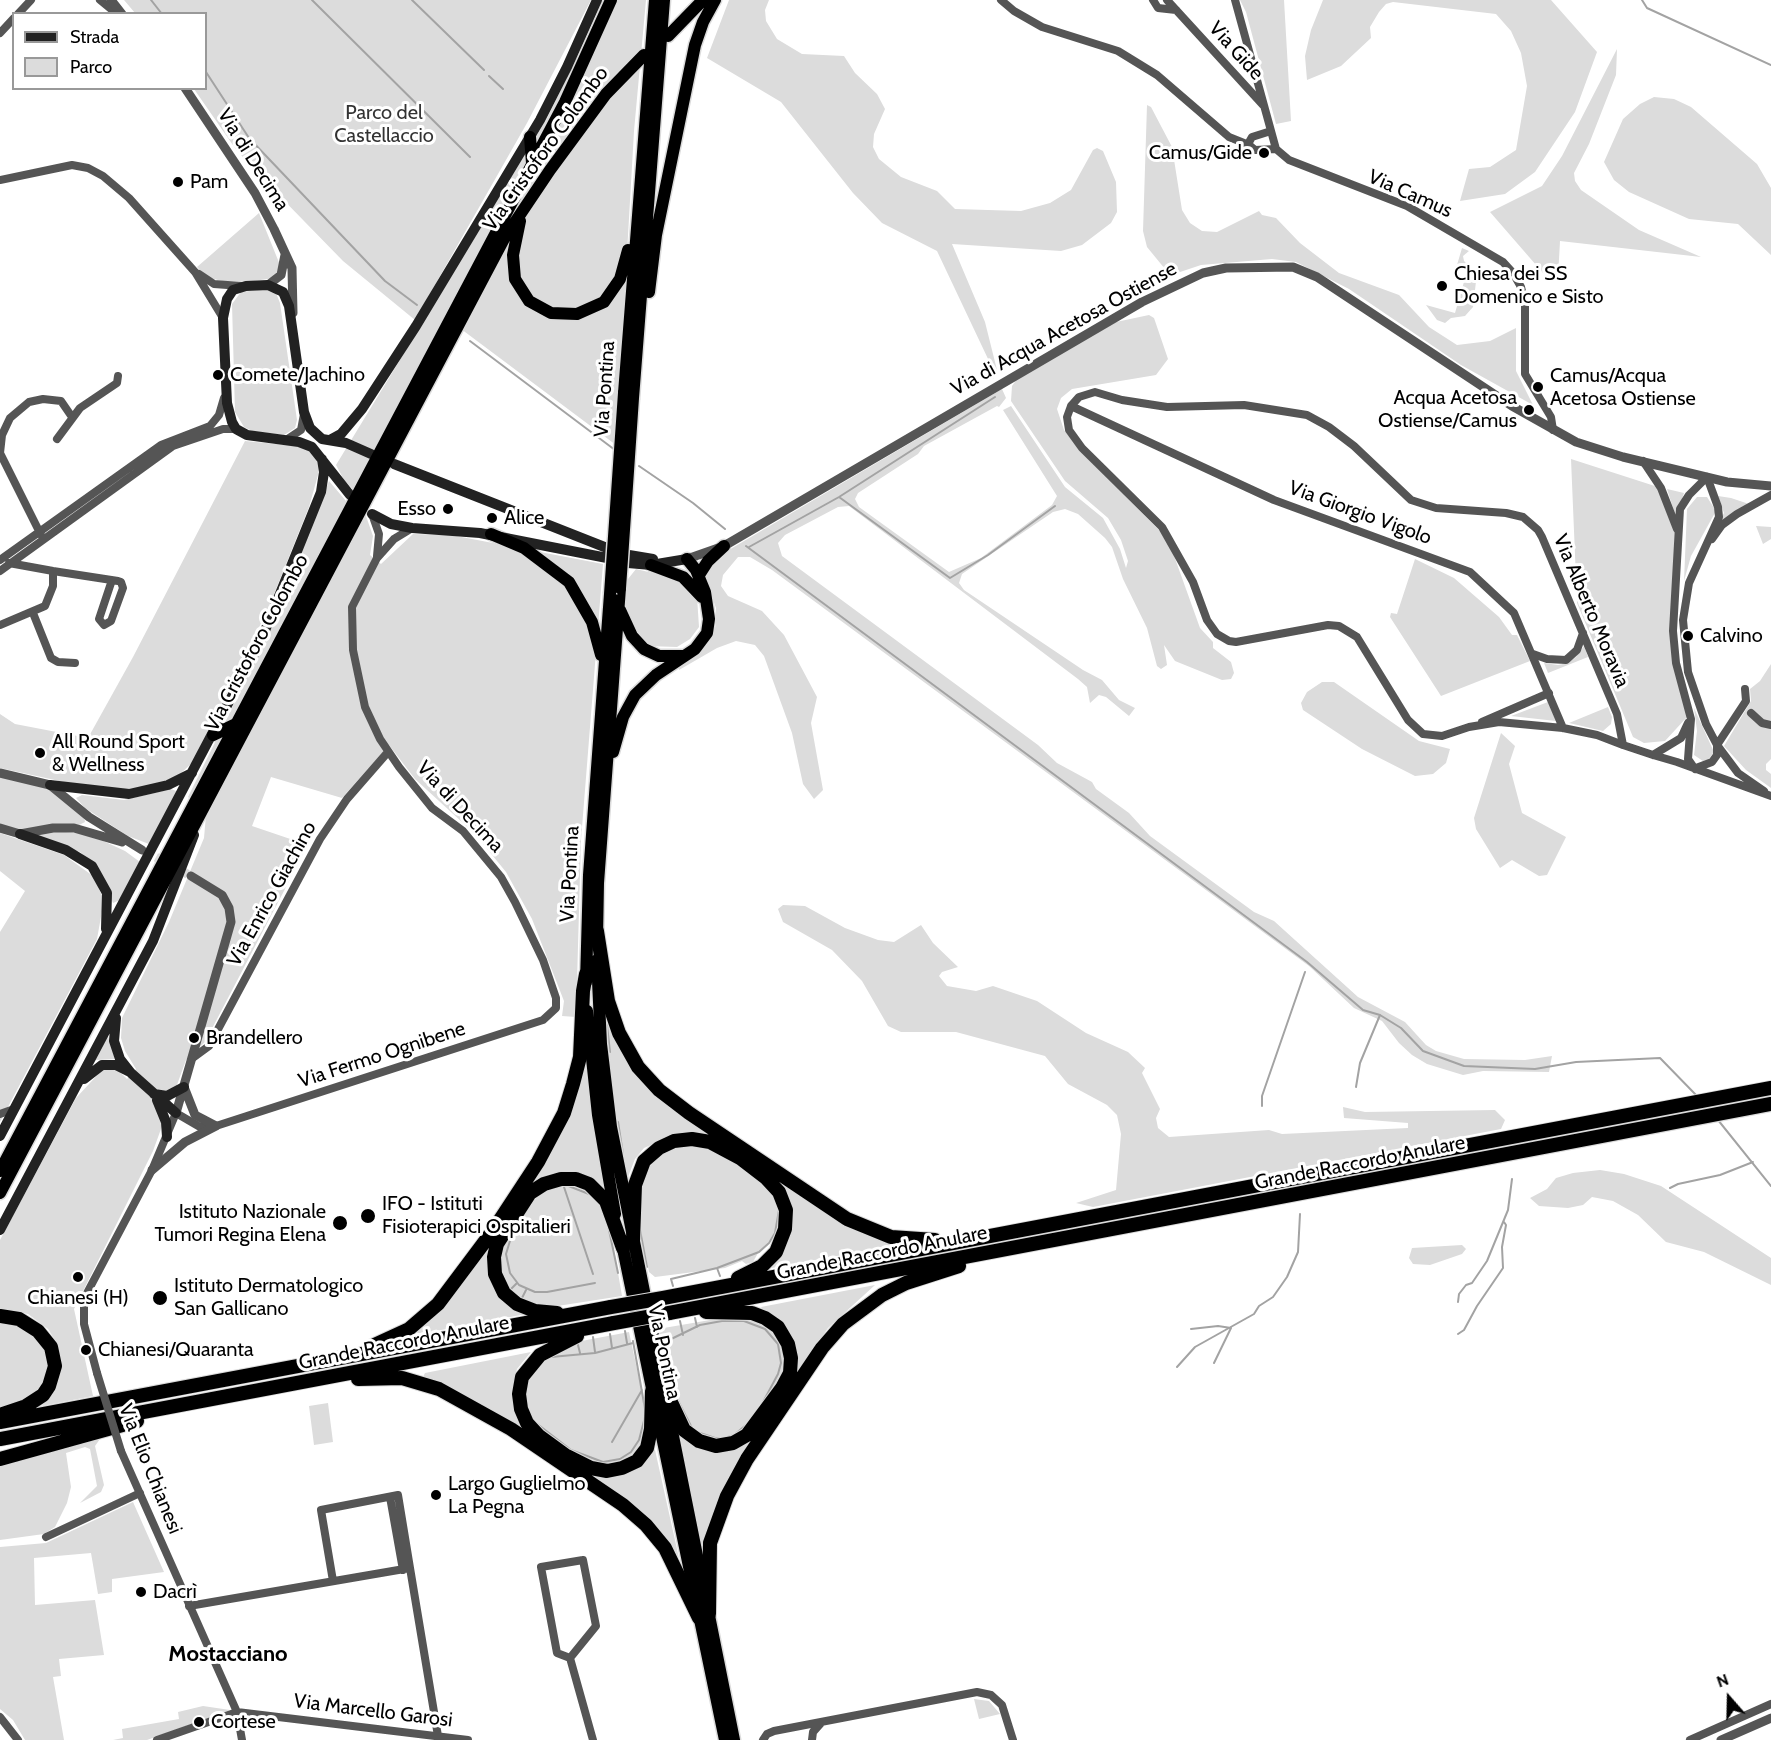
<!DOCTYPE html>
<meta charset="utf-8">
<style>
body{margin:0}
#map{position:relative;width:1771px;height:1740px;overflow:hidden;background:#fff;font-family:Cabin,sans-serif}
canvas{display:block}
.legend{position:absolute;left:12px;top:12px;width:195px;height:78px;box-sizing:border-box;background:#fff;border:2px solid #999;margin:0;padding:8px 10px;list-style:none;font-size:18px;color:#000}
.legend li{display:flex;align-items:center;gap:12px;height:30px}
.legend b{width:30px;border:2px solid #999}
.north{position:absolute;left:1699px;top:1668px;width:60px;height:60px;-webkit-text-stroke:4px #fff;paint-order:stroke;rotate:340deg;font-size:16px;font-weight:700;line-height:24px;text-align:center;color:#000}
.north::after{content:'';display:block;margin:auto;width:21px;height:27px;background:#000;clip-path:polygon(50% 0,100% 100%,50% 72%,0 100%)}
</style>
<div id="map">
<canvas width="1771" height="1740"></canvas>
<ul class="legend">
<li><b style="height:8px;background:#222"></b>Strada</li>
<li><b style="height:16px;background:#dcdcdc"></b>Parco</li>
</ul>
<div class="north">N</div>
</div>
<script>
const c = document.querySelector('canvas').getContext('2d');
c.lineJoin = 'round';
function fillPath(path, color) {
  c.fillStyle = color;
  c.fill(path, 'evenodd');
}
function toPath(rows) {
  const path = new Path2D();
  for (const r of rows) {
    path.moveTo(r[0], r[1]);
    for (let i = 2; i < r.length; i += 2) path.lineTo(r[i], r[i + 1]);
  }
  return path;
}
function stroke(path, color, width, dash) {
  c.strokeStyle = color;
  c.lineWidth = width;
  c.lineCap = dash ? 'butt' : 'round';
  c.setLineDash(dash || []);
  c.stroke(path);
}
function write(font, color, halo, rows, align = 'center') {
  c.font = font + ' Cabin,sans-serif';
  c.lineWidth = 6;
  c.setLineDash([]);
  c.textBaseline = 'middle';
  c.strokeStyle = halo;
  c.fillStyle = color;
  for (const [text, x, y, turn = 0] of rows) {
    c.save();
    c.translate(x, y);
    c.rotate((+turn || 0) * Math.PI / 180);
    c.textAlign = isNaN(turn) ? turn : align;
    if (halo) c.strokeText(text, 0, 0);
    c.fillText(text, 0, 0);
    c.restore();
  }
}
fillPath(toPath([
 [124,0,591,0,527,123,415,320,343,261,265,181,237,151,194,89,206,88,206,14,135,13],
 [602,0,646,0,634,131,616,445,453,323,361,498,344,480,336,465,546,120,593,25],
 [729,0,769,0,765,10,766,21,777,39,802,54,844,56,855,73,877,94,885,109,874,134,873,147,879,159,901,177,937,191,955,209,1021,211,1050,203,1071,190,1093,150,1097,148,1103,151,1116,182,1117,212,1111,223,1082,245,1061,251,952,244,985,322,997,370,993,379,989,361,937,251,882,223,853,193,781,102,707,58],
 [1240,0,1284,0,1291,121,1276,124,1246,12],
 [1323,0,1551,0,1597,52,1575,112,1535,172,1505,194,1460,201,1469,169,1490,167,1516,150,1527,86,1521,53,1511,31,1496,14,1393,2,1386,4,1379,12,1370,27,1371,38,1341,66,1307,80,1305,56,1311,30],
 [1617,49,1616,75,1589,144,1574,173,1575,181,1581,190,1639,230,1701,257,1560,241,1558,277,1543,273,1490,212,1542,186,1562,156],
 [1654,97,1674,99,1691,107,1757,164,1771,188,1771,255,1738,224,1689,219,1629,192,1614,180,1604,162,1623,119,1640,104],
 [1147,105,1151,107,1172,147,1182,210,1190,223,1202,231,1217,232,1259,211,1262,215,1276,218,1300,243,1339,273,1399,295,1429,327,1457,345,1490,341,1516,328,1516,371,1533,405,1461,365,1349,289,1296,262,1272,259,1201,265,1159,279,1165,269,1147,247,1143,231],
 [259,213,280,265,274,278,247,282,222,281,206,277,197,267],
 [1462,248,1469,251,1463,256,1464,261,1477,273,1473,307,1465,316,1451,318,1445,323,1437,320,1426,305,1455,313,1468,268,1457,265],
 [267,289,276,293,280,303,297,420,295,428,284,435,252,431,244,427,235,412,232,304,241,292],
 [1149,315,1154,318,1168,359,1156,375,1072,389,1061,398,1057,409,1064,430,1091,462,1168,539,1200,628,1213,642,1213,648,1231,662,1234,673,1231,679,1222,680,1175,661,1164,645,1167,665,1161,669,1157,666,1147,628,1123,579,1112,547,1105,538,1078,514,1065,509,1053,512,962,574,959,583,964,590,1083,670,1102,680,1119,700,1135,708,1129,716,1106,697,1099,695,1090,703,1087,687,1078,679,849,506,838,507,785,535,778,543,782,556,1038,745,1057,763,1092,782,1096,789,1129,813,1150,836,1254,912,1274,921,1358,997,1405,1022,1426,1045,1436,1051,1464,1059,1525,1060,1552,1056,1549,1072,1483,1071,1463,1075,1427,1064,1412,1055,1399,1043,1382,1021,1354,1008,1309,966,772,570,750,557,738,557,723,575,721,586,728,596,762,611,784,635,817,697,811,723,823,790,814,799,803,784,792,733,764,656,755,645,736,641,717,648,679,670,680,663,709,643,716,625,716,608,704,575,722,554,1002,389,1006,398,999,407,997,406,924,446,918,454,858,493,855,499,859,507,949,572,981,558,1052,505,1057,496,1003,410,1011,406,1065,487,1103,518,1120,549,1126,568,1128,561,1121,540,1108,518,1065,481,1011,401,1012,386,1017,379,1116,322],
 [245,441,298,446,311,451,319,464,318,475,309,507,268,609,194,761,178,776,155,785,129,790,64,782,0,768,0,714,15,724,88,738,133,657],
 [1571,459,1661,488,1679,542,1673,631,1687,717,1665,741,1644,743,1633,737,1577,603],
 [329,481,346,501,366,516,373,536,370,555,381,564,413,534,451,535,603,564,581,840,576,1017,562,1016,564,1001,532,919,506,872,475,834,415,779,389,745,342,798,271,777,252,826,308,845,205,1042,186,1060,153,1151,74,1309,93,1396,42,1406,53,1389,61,1366,58,1345,48,1329,28,1314,0,1309,0,1240,76,1098,102,1070,117,1069,127,1079,136,1069,125,1051,121,1038,122,1018,169,922,204,838,206,815,188,797,273,625],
 [1667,489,1684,493,1677,514,1675,514],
 [1718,496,1731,498,1749,504,1716,528,1724,513],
 [1697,497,1707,497,1716,511,1691,556,1684,581,1687,509],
 [1756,526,1771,527,1771,539,1763,544],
 [1415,559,1454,578,1499,617,1512,635,1517,635,1530,661,1441,696,1390,617,1391,613,1397,614],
 [636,569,678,579,697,597,699,627,690,639,677,647,647,646,629,624,624,603,628,579],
 [1584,646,1588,657,1548,673,1544,663,1558,665,1568,663,1576,657],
 [1771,664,1771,759,1766,764,1766,770,1771,774,1771,788,1746,770,1724,746,1751,701,1750,689,1760,681],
 [1322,682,1334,682,1419,741,1450,749,1446,763,1433,774,1415,776,1362,749,1303,710,1301,703,1307,692],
 [1548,702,1556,721,1511,716],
 [1608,707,1612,717,1611,724,1603,731,1569,723],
 [1694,708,1714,752,1708,760,1703,761,1694,755,1697,731],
 [1501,733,1515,746,1509,764,1522,813,1566,837,1547,875,1539,876,1512,860,1500,868,1476,829,1474,818],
 [0,776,48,788,84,817,85,822,79,825,18,831,0,825],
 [171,789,176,791,175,797,149,844,128,836,85,808,76,798,82,795,124,800],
 [50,831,79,833,97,838,125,851,140,862,120,900,113,903,94,864,80,852,37,837,38,834],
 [0,833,64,855,93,876,104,900,97,939,0,1122,0,932,25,891,0,871],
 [783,905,805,906,845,928,878,940,894,942,921,925,933,943,958,967,942,972,939,976,947,986,976,991,993,986,1037,1001,1086,1033,1128,1052,1145,1068,1142,1073,1160,1109,1156,1118,1158,1128,1169,1137,1269,1130,1282,1134,1408,1128,1408,1123,1344,1118,1343,1107,1365,1112,1495,1110,1505,1120,1501,1129,1093,1207,1076,1203,1116,1190,1121,1134,1117,1115,1107,1105,1068,1084,1045,1056,956,1032,901,1032,888,1026,862,981,832,950,783,922,778,909],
 [607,1026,612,1027,625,1054,725,1140,662,1140,644,1148,635,1159,626,1182,614,1104],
 [108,1036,115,1059,96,1060,95,1059],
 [583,1051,604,1194,577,1174,564,1172,549,1174,526,1186],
 [694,1142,720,1149,768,1182,781,1203,779,1231,758,1253,753,1262,746,1264,742,1261,725,1268,655,1277,649,1272,638,1219,641,1179,654,1156,678,1145],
 [1600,1170,1624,1174,1661,1186,1771,1258,1771,1285,1704,1252,1666,1242,1638,1215,1613,1201,1592,1197,1583,1205,1568,1208,1539,1206,1530,1198,1547,1189,1556,1178,1573,1173],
 [770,1173,894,1242,891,1246,761,1270,784,1249,792,1224,791,1204],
 [581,1183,602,1204,611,1232,622,1296,551,1307,526,1304,505,1286,497,1259,502,1241,531,1198,545,1185],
 [494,1236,491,1270,526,1314,420,1334,416,1332],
 [1462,1245,1466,1249,1462,1254,1430,1265,1413,1264,1409,1258,1412,1248],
 [875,1285,828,1328,790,1383,794,1362,761,1307],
 [739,1315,772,1327,785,1353,784,1378,749,1428,726,1439,710,1439,685,1425,677,1408,667,1369,672,1360,664,1356,658,1329],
 [0,1320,8,1320,41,1339,51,1366,39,1394,0,1412],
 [629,1332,648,1420,644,1443,630,1456,619,1462,602,1466,591,1464,535,1429,521,1393,532,1366,571,1343],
 [531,1352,517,1369,513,1384,515,1403,526,1432,449,1387,423,1377,425,1373],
 [328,1403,333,1442,314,1445,309,1406],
 [679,1429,697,1443,754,1435,718,1499,703,1552],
 [100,1439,95,1446,104,1485,101,1492,80,1503,97,1486,90,1449,85,1447,66,1453,71,1487,67,1503,55,1527,44,1534,0,1540,0,1465],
 [653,1441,679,1558,577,1468,618,1473],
 [133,1502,164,1572,112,1579,112,1592,98,1594,91,1553,34,1558,35,1605,95,1600,104,1655,59,1659,61,1676,53,1677,64,1740,25,1740,13,1720,0,1709,0,1547,46,1543],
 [974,1699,989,1701,1000,1714,979,1719],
 [203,1706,230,1710,147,1740,113,1740,123,1738,122,1729,179,1719,178,1712]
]), '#dcdcdc');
stroke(toPath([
 [151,0,162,14],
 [312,0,470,157],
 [412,0,484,70],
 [1642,0,1647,8,1771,65],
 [206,72,249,138,385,281,417,305],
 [489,76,503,89],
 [470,341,615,450],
 [639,466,693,503,725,529],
 [839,497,950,578,988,555,1055,506],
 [746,546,1307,962,1363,1010,1380,1015,1401,1028,1423,1051,1464,1066,1535,1069,1576,1062,1660,1058,1697,1096],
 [749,547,839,497,995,397],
 [607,1025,610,1052],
 [1356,1087,1360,1063,1380,1015],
 [1262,1106,1262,1096,1305,972],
 [1718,1120,1771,1186],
 [618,1122,623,1154],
 [563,1184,593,1274],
 [566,1185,594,1196],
 [1670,1188,1678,1184,1720,1175,1753,1162],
 [608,1225,618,1273],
 [640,1230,647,1267],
 [513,1231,506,1254,510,1273,519,1285,535,1292,547,1292,595,1283],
 [717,1268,720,1276],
 [673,1286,671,1279,717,1268,759,1252,769,1243,775,1233,779,1210],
 [509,1291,517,1283],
 [521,1300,526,1290],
 [1458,1302,1459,1294,1466,1285,1472,1283,1487,1261,1508,1210,1512,1179],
 [695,1318,697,1327],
 [680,1321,683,1335],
 [1191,1329,1218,1326,1231,1328,1214,1363],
 [625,1331,627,1343],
 [610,1334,612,1348],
 [1458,1334,1464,1330,1477,1306,1503,1268,1502,1247,1506,1225,1504,1222],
 [593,1337,595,1352],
 [577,1341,580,1353],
 [633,1341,645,1409],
 [663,1343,700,1325,722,1321,744,1321,765,1329,778,1344,781,1363,778,1374,762,1404],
 [663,1345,666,1356],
 [551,1357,595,1353,633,1343],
 [1177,1367,1195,1347,1254,1314,1259,1306,1273,1297,1287,1277,1298,1252,1300,1214],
 [668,1368,673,1391,692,1428],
 [536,1423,571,1450,603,1462,620,1459,631,1452,639,1440,645,1417],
 [697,1432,715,1438,725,1438,734,1435,746,1425],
 [612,1442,642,1390]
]), '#a3a3a3', 2);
stroke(toPath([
 [144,851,191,876]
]), '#d9d9d9', 9, [9, 4.5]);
const trunk = toPath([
 [668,36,703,0],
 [530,137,532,163],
 [520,221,513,255,515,279,529,301,551,313,577,314,604,302,620,279,628,250],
 [649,292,656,235,695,45,703,22,715,0],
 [624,393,655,0],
 [633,398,664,0],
 [491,534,524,548,569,582,592,622,601,655],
 [651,565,683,577,702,597],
 [699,575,708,561,724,546],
 [620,610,632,636,644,649,659,656,684,656],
 [213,735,236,724],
 [613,752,623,717,635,695,656,675,695,649,707,633,709,619,705,592,696,570,687,559],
 [597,940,598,883,620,588],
 [597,960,601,1044,611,1127,734,1740],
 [586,982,589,875,610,594],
 [587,1011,598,1115,615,1214],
 [0,1171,565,102,611,0],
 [0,1193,505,237,550,170,606,94,644,55],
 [621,1239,725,1740]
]);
const motorway = toPath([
 [597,931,608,1001,619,1033,638,1067,659,1090,689,1113,847,1219,891,1237,935,1240],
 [633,1241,635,1185,644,1161,659,1148,674,1141,692,1139,710,1142,740,1158,766,1178,779,1192,786,1210,785,1229,776,1252,762,1266,738,1278],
 [663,1298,1771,1088],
 [557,1313,535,1311,517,1304,504,1293,495,1274,494,1257,497,1244,530,1193,544,1184,561,1179,576,1179,589,1184,606,1201,623,1248],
 [669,1313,1771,1104],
 [0,1316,19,1319,38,1331,51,1347,55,1366,49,1386,43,1395,26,1406,0,1415],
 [577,1336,540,1355,522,1377,519,1394,521,1409,527,1423,539,1436,565,1455,591,1468,607,1471,622,1468,637,1461,647,1448,651,1429,652,1391],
 [372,1346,409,1329,438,1304,492,1232,538,1162,564,1113,573,1084,580,1057,583,991,586,974],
 [358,1379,402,1378,439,1389,511,1429,623,1505,646,1525,665,1548,699,1618],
 [662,1383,684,1430,699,1441,716,1446,733,1443,747,1435,782,1388,790,1373,791,1358,788,1344,778,1327,765,1318,752,1313,706,1312],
 [0,1422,611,1307],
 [0,1439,614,1323],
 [0,1459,137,1421],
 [709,1614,710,1543,727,1496,747,1459,822,1348,843,1324,882,1295,906,1283,959,1266]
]);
stroke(trunk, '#dbdbdb', 15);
stroke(motorway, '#dbdbdb', 16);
stroke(toPath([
 [100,0,117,14],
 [1001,0,1014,11,1042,27,1118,51,1157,75,1229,137,1249,145],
 [1153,0,1158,8,1176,10],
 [1167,0,1263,105],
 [1235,0,1276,149,1289,160,1407,206,1503,262,1513,273,1521,287,1525,303,1525,374,1551,417,1553,430],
 [18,14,31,0],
 [0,33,14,18],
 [1271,131,1252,137,1248,144,1255,150,1276,149],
 [0,180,72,165,88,168,103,176,129,198,195,272,223,318],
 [199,274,214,284,241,286],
 [1071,406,1274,500,1470,572,1514,613,1563,728],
 [57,439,80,408,117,383,118,376],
 [286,440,301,430,304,414],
 [0,453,2,435,10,418,29,402,43,399,61,401,72,417],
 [0,453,41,535],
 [1643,461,1661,488,1677,529],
 [372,514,379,534,377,556],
 [1712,539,1722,525,1737,514,1771,495],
 [0,560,161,445,210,426,219,415,224,398],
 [9,563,53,571,118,581,121,582,123,588,111,621,104,625,99,619,112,580],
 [0,571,173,446,223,429,236,429],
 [33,613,51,658,58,662,75,663],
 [0,625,45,606,53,586,53,571],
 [1533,654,1547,659,1566,660,1577,650,1583,633],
 [1751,713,1762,723,1771,725],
 [1482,722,1549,693],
 [1623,745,1617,714,1542,537,1538,530,1523,517,1506,513,1436,508,1411,500,1354,446,1329,427,1307,415,1244,405,1167,407,1122,400,1095,392,1079,397,1071,406,1067,417,1069,430,1082,448,1162,527,1193,582,1207,620,1217,634,1229,641,1236,642,1328,625,1339,626,1357,637,1408,720,1423,734,1442,736,1469,727,1499,722,1563,728,1597,735,1623,745,1653,755,1677,762,1771,796],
 [1653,755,1681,738,1688,723],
 [1696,768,1712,762,1717,755,1717,745,1746,701,1745,689],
 [1695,769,1688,759,1691,719,1676,663,1673,631,1680,509,1689,495,1707,477,1718,507,1719,517,1689,583,1683,620,1688,672,1706,724,1717,745,1738,773,1764,791],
 [194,1057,209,1046,320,839,347,799,388,752],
 [0,1114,14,1109],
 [97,1373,84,1324,84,1306,87,1293,152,1170,176,1113,200,1127,216,1126,543,1020,556,1008,556,998,543,960,515,902,501,877,463,831,432,808,399,767,380,739,365,707,353,650,352,607,377,558,394,539,412,528],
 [121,1451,237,1712,242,1740],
 [390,1497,403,1570],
 [46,1537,140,1493],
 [583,1560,596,1626,570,1658,557,1653,541,1567,583,1560],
 [333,1581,321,1510,398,1495,410,1568],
 [189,1606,410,1568,438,1736],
 [570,1658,593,1740],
 [0,1717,18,1740],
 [157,1740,237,1712,468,1740],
 [763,1740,767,1734,774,1731,977,1692,991,1695,1002,1705,1013,1740],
 [812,1740,813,1732,821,1723],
 [1690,1740,1771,1704]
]), '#555', 8);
stroke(toPath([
 [111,0,122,14],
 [185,88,255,193,274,229,292,268,293,313],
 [268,285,281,275,285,255],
 [687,559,724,546,1142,302,1203,273,1226,268,1293,267,1317,277,1512,406,1576,442,1623,457,1727,482,1771,486],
 [0,773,50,785,89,817,142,850],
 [0,828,20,834,53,828,74,828,122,842],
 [184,1087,195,1115,216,1126],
 [176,1113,231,922,229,908,222,895,191,876],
 [152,1170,185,1142,216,1126],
 [1721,1740,1771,1718]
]), '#555', 9);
stroke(toPath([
 [330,440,341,434,362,409,416,326,540,120,567,67,597,0],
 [394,464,607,548],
 [350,495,312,447,299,442,247,435,236,429,232,422,227,403,223,318,227,299,233,290,246,286,268,285,283,292,289,306,304,412,310,428,322,439,346,443,371,454],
 [372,514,391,524,412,528,480,533,607,558],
 [629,555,653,559],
 [628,563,651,565,687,559],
 [50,785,129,794,168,785,192,773],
 [20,834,66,850,92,866,107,893,106,929],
 [116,1018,114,1041,120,1059,131,1073,176,1113],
 [84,1079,102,1065,116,1065,128,1071],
 [154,1094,167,1096,184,1087],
 [157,1100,166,1122,167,1137],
 [0,1136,260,643,321,492,324,472,322,459],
 [0,1230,153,941,194,835]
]), '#222', 10);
stroke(trunk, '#000', 12);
stroke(motorway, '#000', 14);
const trunkBridge = toPath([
 [620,588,633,398],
 [610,594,624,393]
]);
const motorwayBridge = toPath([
 [611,1307,663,1298],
 [614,1323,669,1313]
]);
stroke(trunkBridge, '#dbdbdb', 15, []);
stroke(motorwayBridge, '#dbdbdb', 16, []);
stroke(toPath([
 [97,1373,121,1451]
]), '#555', 8);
stroke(trunkBridge, '#000', 12);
stroke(motorwayBridge, '#000', 14);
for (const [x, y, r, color] of [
 [1264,153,6,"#000"],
 [178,182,6,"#000"],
 [1442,286,6,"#000"],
 [218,375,6,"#000"],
 [1538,387,6,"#000"],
 [1529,410,6,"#000"],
 [448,509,6,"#000"],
 [492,518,6,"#000"],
 [1688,636,6,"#000"],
 [40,753,6,"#000"],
 [194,1038,6,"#000"],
 [368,1216,8,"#000"],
 [340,1223,8,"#000"],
 [78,1277,6,"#000"],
 [160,1298,8,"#000"],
 [86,1350,6,"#000"],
 [436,1495,6,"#000"],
 [141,1592,6,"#000"],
 [199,1722,6,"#000"]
]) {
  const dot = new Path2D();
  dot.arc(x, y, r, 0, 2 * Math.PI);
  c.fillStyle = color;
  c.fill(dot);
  stroke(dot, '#fff', 2);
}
write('20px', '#000', '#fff', [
 ["Via Gide",1236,51,48],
 ["Via Cristoforo Colombo",546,149,-54],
 ["Via di Decima",253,160,58],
 ["Via Camus",1410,194,24],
 ["Via di Acqua Acetosa Ostiense",1064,329,-29],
 ["Via Pontina",605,389,-86],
 ["Via Giorgio Vigolo",1360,513,20],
 ["Via Alberto Moravia",1591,611,67],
 ["Via Cristoforo Colombo",257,643,-62],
 ["Via di Decima",460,807,47],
 ["Via Pontina",570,874,-87],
 ["Via Enrico Giachino",272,894,-61],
 ["Via Fermo Ognibene",382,1055,-18],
 ["Grande Raccordo Anulare",1360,1163,-11],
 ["Grande Raccordo Anulare",882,1253,-11],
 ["Grande Raccordo Anulare",404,1343,-11],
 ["Via Pontina",664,1352,78],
 ["Via Elio Chianesi",150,1469,68],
 ["Via Marcello Garosi",373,1711,7]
]);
write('20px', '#333', '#fff', [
 ["Parco del",384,113],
 ["Castellaccio",384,136]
]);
write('20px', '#000', '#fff', [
 ["Camus/Gide",1252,153,"right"],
 ["Pam",190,182],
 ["Chiesa dei SS",1454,274],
 ["Domenico e Sisto",1454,297],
 ["Comete/Jachino",230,375],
 ["Camus/Acqua",1550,376],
 ["Acetosa Ostiense",1550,399],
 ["Acqua Acetosa",1517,398,"right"],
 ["Ostiense/Camus",1517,421,"right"],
 ["Esso",436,509,"right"],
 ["Alice",504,518],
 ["Calvino",1700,636],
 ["All Round Sport",52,742],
 ["& Wellness",52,765],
 ["Brandellero",206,1038],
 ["IFO - Istituti",382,1204],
 ["Fisioterapici Ospitalieri",382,1227],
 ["Istituto Nazionale",326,1212,"right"],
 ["Tumori Regina Elena",326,1235,"right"],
 ["Istituto Dermatologico",174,1286],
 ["San Gallicano",174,1309],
 ["Chianesi (H)",78,1298,"center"],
 ["Chianesi/Quaranta",98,1350],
 ["Largo Guglielmo",448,1484],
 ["La Pegna",448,1507],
 ["Dacrì",153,1592],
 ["Cortese",211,1722]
], 'left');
write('bold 22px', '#000', '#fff', [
 ["Mostacciano",228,1655]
]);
</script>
